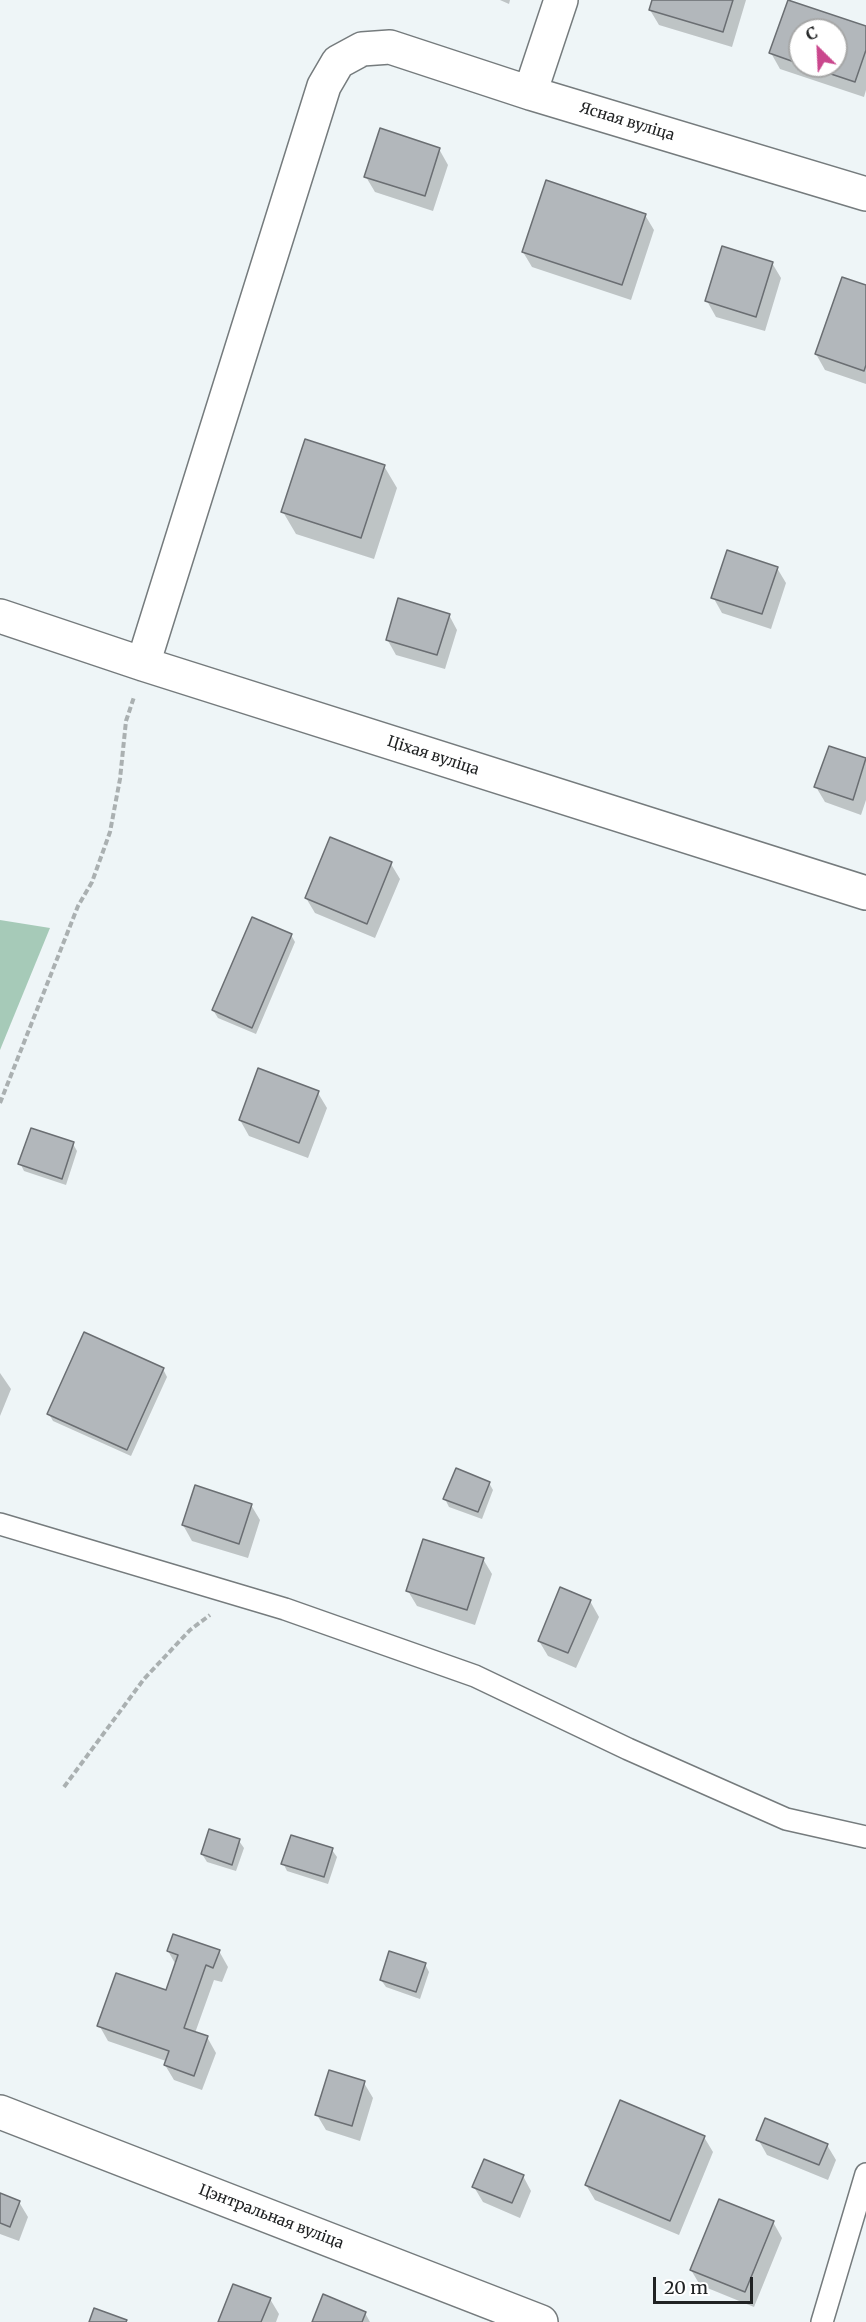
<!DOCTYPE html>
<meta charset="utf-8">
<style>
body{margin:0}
#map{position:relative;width:866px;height:2322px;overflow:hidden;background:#eef5f7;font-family:Merriweather,serif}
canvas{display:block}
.north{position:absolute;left:788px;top:18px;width:60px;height:60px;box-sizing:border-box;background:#fff;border:2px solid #a6a7a7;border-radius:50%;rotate:336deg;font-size:16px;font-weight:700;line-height:24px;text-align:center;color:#202223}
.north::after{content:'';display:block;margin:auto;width:21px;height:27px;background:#ca478d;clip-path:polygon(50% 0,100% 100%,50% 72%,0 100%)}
.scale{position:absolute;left:653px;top:2277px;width:100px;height:27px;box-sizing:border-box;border:3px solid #202223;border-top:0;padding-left:8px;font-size:18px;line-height:21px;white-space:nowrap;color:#202223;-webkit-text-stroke:4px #fff;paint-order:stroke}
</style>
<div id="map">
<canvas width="866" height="2322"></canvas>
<div class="north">С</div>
<div class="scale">20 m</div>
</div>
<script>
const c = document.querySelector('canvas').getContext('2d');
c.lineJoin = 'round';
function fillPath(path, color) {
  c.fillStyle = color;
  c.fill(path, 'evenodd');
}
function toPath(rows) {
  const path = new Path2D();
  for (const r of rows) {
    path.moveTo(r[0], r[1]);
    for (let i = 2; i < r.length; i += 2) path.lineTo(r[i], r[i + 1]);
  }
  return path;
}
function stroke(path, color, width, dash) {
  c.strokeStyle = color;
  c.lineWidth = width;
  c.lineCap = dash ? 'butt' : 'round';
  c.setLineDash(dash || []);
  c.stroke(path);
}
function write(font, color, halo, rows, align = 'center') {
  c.font = font + ' Merriweather,serif';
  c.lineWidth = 5;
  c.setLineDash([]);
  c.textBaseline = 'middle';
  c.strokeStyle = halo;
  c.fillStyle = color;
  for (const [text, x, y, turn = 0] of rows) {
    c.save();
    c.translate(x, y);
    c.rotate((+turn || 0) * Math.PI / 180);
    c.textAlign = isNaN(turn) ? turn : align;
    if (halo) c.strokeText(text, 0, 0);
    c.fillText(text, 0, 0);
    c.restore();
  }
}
fillPath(toPath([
 [0,920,50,928,0,1050]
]), '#a6cab8');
fillPath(toPath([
 [500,0,510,0,509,4],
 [653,0,746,0,732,47,659,25,650,10],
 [789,2,866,28,866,90,864,97,780,69,771,53],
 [800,30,836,30,836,66,800,66],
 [439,149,448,165,433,211,375,192,366,177],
 [645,215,654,230,631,300,532,267,523,252],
 [772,263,781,278,765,331,716,317,707,301],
 [866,287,866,384,825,370,816,354],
 [384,466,397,488,374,559,296,534,283,512],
 [777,568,786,583,771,629,722,613,713,597],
 [449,615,457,630,445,669,396,655,387,639],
 [830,747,866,759,866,800,861,815,825,802,816,787],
 [391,864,400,879,375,938,315,913,306,898],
 [291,935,295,942,256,1034,218,1018,213,1010],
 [318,1093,327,1108,308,1158,249,1136,240,1120],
 [73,1144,77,1151,66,1185,24,1171,20,1163],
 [163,1369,167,1377,131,1456,53,1421,49,1414],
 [0,1373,11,1389,0,1416],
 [489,1483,493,1490,482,1519,449,1507,445,1499],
 [251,1505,260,1520,248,1558,192,1541,183,1525],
 [483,1559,492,1574,475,1625,417,1606,408,1591],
 [590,1601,599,1617,576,1668,548,1656,539,1641],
 [239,1841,244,1848,236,1871,207,1862,202,1854],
 [332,1850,337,1857,328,1884,287,1871,283,1863],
 [168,1951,219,1951,228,1967,222,1982,214,1980,195,2033,207,2037,216,2053,202,2090,174,2080,165,2065,166,2061,108,2041,99,2025,166,1992,176,1965],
 [425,1964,429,1972,420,1999,386,1987,381,1980],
 [364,2083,373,2098,360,2141,326,2130,317,2115],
 [704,2137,713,2152,679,2235,595,2200,586,2185],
 [758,2139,827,2145,836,2160,828,2180,767,2155],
 [523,2176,531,2191,520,2218,483,2202,474,2187],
 [0,2194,19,2202,28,2217,19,2241,0,2234],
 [773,2222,782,2238,754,2307,700,2285,691,2270],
 [270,2299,279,2314,276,2322,220,2322],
 [365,2313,370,2322,314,2322]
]), '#0003');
const building = toPath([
 [652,0,733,0,723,32,649,10,652,0],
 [788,0,866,26,866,50,855,82,807,66,836,66,836,30,800,30,800,64,769,53,788,0],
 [380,128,440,148,425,196,364,177,380,128],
 [546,180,646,214,622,285,522,252,546,180],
 [722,246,773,262,756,317,705,301,722,246],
 [842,277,866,285,866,365,864,371,815,354,842,277],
 [305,439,385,465,361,538,281,512,305,439],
 [727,550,778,567,762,614,711,598,727,550],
 [398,598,450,614,437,655,386,640,398,598],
 [829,746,866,758,853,800,814,787,829,746],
 [330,837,392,862,367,924,305,898,330,837],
 [252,917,292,934,252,1028,212,1010,252,917],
 [258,1068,319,1091,299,1143,239,1120,258,1068],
 [31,1128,74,1142,62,1179,18,1164,31,1128],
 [84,1332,164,1368,127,1450,47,1414,84,1332],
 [456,1468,490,1482,478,1512,443,1499,456,1468],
 [195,1485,252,1504,239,1544,182,1525,195,1485],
 [423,1539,484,1558,467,1610,406,1591,423,1539],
 [560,1587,591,1600,568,1653,538,1641,560,1587],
 [209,1829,240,1839,232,1865,201,1854,209,1829],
 [291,1835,333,1848,324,1877,281,1864,291,1835],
 [173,1934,220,1950,213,1968,206,1965,184,2028,208,2036,194,2076,164,2065,169,2051,97,2026,116,1973,166,1990,178,1955,167,1951,173,1934],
 [389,1951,426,1963,416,1992,380,1980,389,1951],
 [329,2070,365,2081,352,2126,315,2115,329,2070],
 [620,2100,705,2136,670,2221,585,2185,620,2100],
 [765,2118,828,2144,819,2165,756,2140,765,2118],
 [484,2159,524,2175,512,2203,472,2187,484,2159],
 [0,2193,20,2201,10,2227,0,2223,0,2193],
 [719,2199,774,2221,745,2292,690,2270,719,2199],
 [233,2284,271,2298,261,2322,218,2322,233,2284],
 [323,2294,366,2312,362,2322,312,2322,323,2294],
 [94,2308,127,2320,126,2322,89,2322,94,2308]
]);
fillPath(building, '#b2b7bb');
stroke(building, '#6a6e72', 1.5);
const lane = toPath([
 [0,1524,285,1609,475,1676,628,1749,786,1819,866,1837],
 [822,2322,866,2174]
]);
const street = toPath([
 [530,93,561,0],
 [0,616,143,664,866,893],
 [143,664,324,86,338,62,362,49,390,47,530,93,866,194]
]);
const secondary = toPath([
 [0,2112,541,2322]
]);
stroke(lane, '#757b7d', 24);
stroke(street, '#757b7d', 36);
stroke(secondary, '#757b7d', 36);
stroke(toPath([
 [0,1103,78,906,92,882,110,832,120,779,126,721,134,697],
 [64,1787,144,1679,190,1630,210,1615]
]), '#aab0b1', 4, [6, 3]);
stroke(lane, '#fff', 21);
stroke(street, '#fff', 33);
stroke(secondary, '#fff', 33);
write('15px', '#202223', '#fff', [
 ["Ясная вуліца",627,122,17],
 ["Ціхая вуліца",433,756,18],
 ["Цэнтральная вуліца",271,2217,21]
]);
</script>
